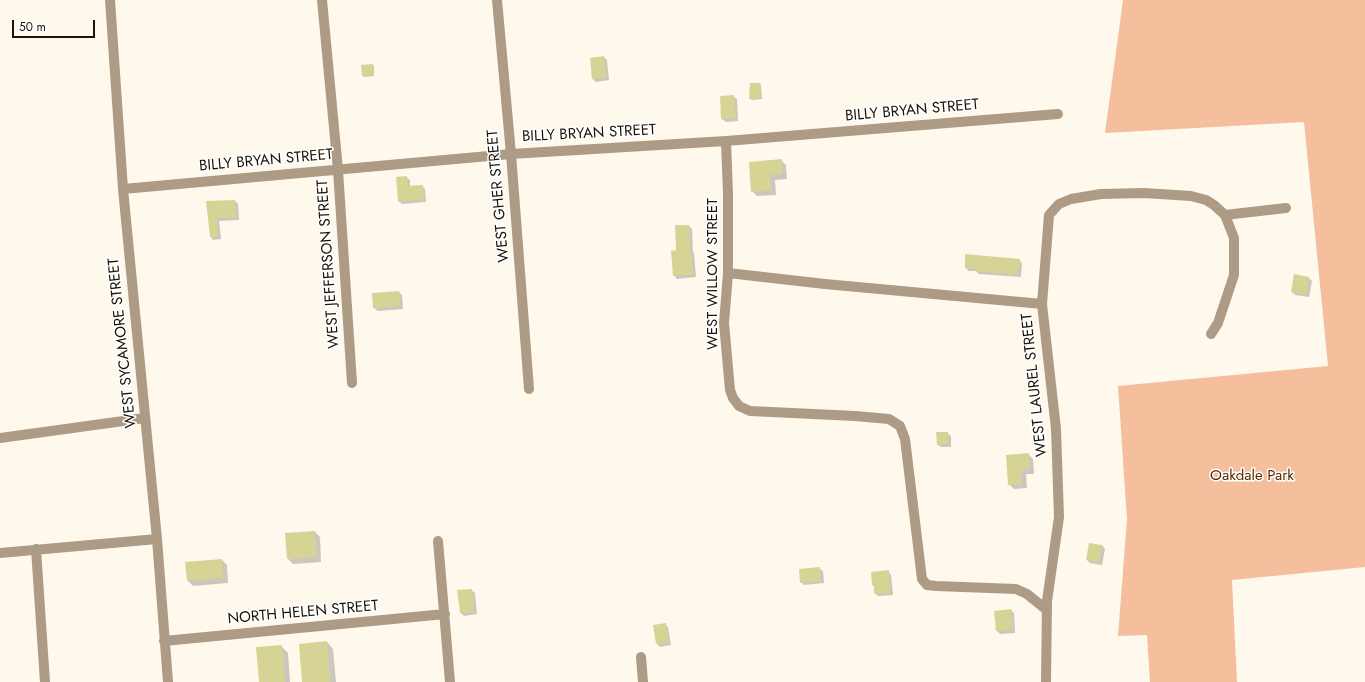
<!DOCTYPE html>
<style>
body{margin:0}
#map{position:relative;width:1365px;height:682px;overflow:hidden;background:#fef9ec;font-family:Jost,sans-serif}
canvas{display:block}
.scale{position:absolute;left:12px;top:20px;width:83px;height:18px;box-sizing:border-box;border:2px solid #191409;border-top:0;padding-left:5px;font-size:12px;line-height:14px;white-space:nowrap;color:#191409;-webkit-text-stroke:3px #fff;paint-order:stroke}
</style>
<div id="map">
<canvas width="1365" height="682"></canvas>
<div class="scale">50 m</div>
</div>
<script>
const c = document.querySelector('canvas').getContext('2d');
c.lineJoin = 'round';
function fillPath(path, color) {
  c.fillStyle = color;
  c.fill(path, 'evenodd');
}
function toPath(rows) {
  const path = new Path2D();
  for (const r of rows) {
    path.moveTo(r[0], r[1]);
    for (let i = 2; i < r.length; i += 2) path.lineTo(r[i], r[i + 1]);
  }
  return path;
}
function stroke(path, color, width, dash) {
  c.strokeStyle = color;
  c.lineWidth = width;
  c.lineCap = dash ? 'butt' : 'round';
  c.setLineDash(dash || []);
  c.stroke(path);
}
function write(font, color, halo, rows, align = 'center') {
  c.font = font + ' Jost,sans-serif';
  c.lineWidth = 3;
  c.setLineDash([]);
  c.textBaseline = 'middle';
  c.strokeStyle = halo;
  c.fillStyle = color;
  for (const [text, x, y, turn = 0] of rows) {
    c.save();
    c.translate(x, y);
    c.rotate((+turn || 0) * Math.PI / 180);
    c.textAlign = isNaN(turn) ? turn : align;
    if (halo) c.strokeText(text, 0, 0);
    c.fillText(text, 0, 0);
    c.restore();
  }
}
fillPath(toPath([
 [1123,0,1365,0,1365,567,1232,580,1237,682,1150,682,1147,635,1118,636,1127,519,1118,386,1328,366,1304,122,1105,133]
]), '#f5be9d');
fillPath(toPath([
 [604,57,607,60,609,80,596,82,593,79],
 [372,65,374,66,374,76,364,77,363,76],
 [760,84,761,85,762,99,752,100,750,99],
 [733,96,737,99,738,121,726,122,722,119],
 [781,160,786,165,787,179,775,180,776,195,757,196,752,191],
 [406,177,410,180,410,187,422,186,425,189,426,202,402,204,399,201],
 [235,201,238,204,239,220,219,221,221,239,213,240,211,237,208,202],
 [689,226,692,229,693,252,694,253,696,277,677,279,674,275,677,251],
 [1019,260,1022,263,1021,277,979,274,976,271,969,271,966,268],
 [1295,275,1309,278,1312,281,1309,297,1295,295,1292,292],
 [399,292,402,295,403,309,378,311,374,308],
 [947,433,951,436,951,447,941,447,937,444],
 [1028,454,1033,459,1034,474,1026,474,1027,488,1014,489,1009,484],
 [315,532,320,537,321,562,293,564,288,559,286,534],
 [1102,545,1105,549,1102,565,1090,563,1087,560],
 [222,560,227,565,228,583,193,586,188,581],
 [819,568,823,571,824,583,804,585,801,582],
 [888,571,891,575,893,595,878,596,875,593,875,587,872,585],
 [471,590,475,593,477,614,464,616,461,613],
 [1011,610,1014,613,1015,633,1000,634,997,631],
 [665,624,668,627,671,645,660,647,657,644],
 [327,642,333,649,336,682,303,682],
 [281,646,288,653,290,682,260,682]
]), '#0003');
fillPath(toPath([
 [604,56,606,77,592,79,590,58],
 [373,64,374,75,362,76,361,65],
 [750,83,760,83,762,98,749,99],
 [734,95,736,118,721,119,720,96],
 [782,159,783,174,770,175,771,190,751,192,749,162],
 [407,176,408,186,423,185,424,199,398,202,396,177],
 [235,200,236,218,217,218,218,237,210,237,206,201],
 [675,225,689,225,690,249,691,249,693,274,673,276,671,251,676,250],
 [965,254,1020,259,1018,275,974,271,975,269,965,268],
 [1294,274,1309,277,1306,295,1291,292],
 [399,291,400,306,373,308,372,293],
 [936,432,948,432,948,444,937,445],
 [1029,453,1030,469,1021,470,1022,484,1008,485,1006,455],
 [315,531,317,557,287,559,285,533],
 [1089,543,1102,545,1099,562,1086,560],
 [222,559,223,578,187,581,185,562],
 [820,567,821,581,800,583,799,569],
 [889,570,890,593,874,594,874,585,872,585,871,572],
 [472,589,474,612,460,613,457,590],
 [1011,609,1013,630,996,631,994,611],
 [666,623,669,642,656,644,653,625],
 [327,641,330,682,302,682,299,644],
 [282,645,285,682,259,682,256,647]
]), '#d6d495');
stroke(toPath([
 [110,0,123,189,157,539,168,682],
 [322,0,338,170,352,383],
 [497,0,511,154,529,389],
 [726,141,728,194,728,273,724,323,730,390,733,398,739,406,750,411,855,416,889,419,900,426,905,439,922,579,927,585,936,586,1016,589,1027,594,1047,610],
 [123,189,511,154,726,141,1058,114],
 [728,273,825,284,1042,304],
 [1211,334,1218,323,1234,275,1234,238,1225,215],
 [0,438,145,418],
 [438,541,450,682],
 [36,549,45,682],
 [0,553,157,539],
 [164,641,445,614],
 [641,657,643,682],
 [1046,682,1047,601,1059,517,1056,429,1042,304,1049,215,1059,204,1071,199,1101,194,1144,193,1191,196,1206,200,1214,205,1225,215,1286,208]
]), '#ad9b86', 10);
write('15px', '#191409', '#fff', [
 ["BILLY BRYAN STREET",912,111,-5],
 ["BILLY BRYAN STREET",589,134,-3],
 ["BILLY BRYAN STREET",266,161,-5],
 ["WEST GHER STREET",499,196,-95],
 ["WEST JEFFERSON STREET",329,264,-94],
 ["WEST WILLOW STREET",713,274,-90],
 ["WEST SYCAMORE STREET",123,343,-96],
 ["WEST LAUREL STREET",1035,385,-96],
 ["NORTH HELEN STREET",303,613,-5]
]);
write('15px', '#5b2800', '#fff', [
 ["Oakdale Park",1252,476]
]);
</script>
